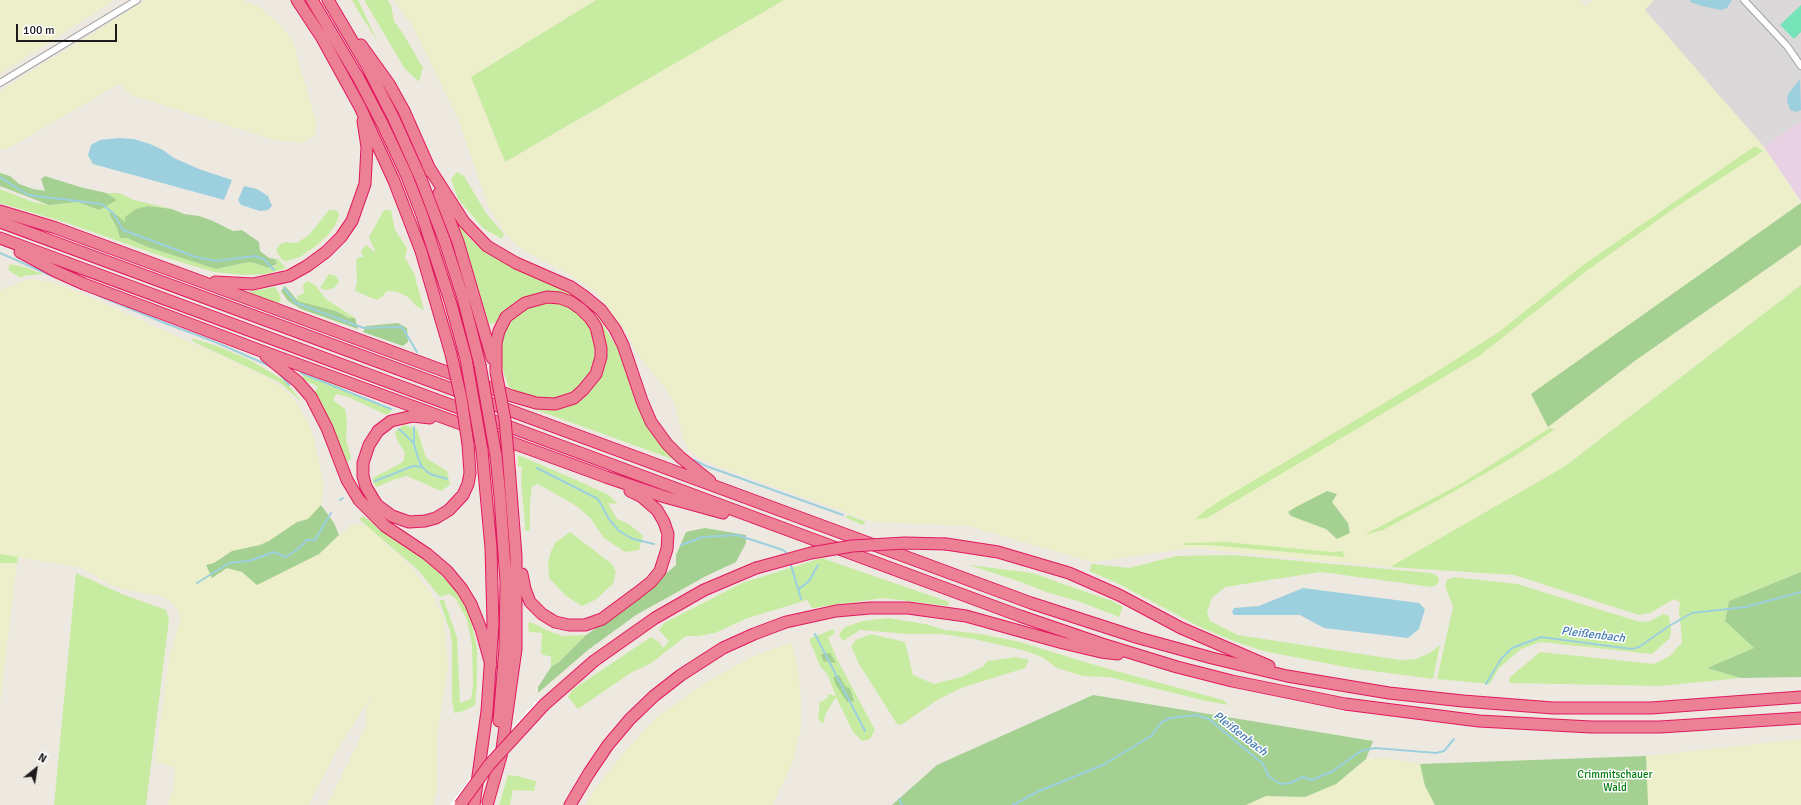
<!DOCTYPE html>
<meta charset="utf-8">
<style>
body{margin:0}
#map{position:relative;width:1801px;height:805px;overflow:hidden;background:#eee9e0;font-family:Signika,sans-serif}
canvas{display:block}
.north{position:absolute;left:16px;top:749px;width:40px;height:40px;-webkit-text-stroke:3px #fff;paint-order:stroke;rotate:30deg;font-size:11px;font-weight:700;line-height:16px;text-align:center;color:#1b1b1b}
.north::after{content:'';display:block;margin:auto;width:14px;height:18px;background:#1b1b1b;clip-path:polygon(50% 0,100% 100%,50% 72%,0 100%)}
.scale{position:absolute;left:16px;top:24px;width:101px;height:18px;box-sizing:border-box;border:2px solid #1b1b1b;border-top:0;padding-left:5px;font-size:12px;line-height:14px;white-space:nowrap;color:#1b1b1b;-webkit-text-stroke:3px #fff;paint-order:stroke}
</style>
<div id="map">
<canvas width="1801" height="805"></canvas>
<div class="north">N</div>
<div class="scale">100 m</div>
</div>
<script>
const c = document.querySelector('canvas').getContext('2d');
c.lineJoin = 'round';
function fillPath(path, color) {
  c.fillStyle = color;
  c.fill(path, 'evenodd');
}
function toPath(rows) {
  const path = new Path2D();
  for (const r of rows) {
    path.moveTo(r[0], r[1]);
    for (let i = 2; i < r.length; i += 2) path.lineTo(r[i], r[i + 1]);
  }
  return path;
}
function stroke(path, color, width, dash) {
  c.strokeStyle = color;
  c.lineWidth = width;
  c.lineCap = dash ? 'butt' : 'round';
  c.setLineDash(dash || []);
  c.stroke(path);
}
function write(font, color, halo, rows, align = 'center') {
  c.font = font + ' Signika,sans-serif';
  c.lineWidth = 3;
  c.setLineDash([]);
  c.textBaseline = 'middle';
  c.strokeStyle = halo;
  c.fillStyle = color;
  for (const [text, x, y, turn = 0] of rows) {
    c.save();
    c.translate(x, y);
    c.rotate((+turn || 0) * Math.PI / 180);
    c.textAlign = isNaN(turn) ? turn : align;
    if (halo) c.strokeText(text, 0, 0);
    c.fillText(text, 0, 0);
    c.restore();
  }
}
fillPath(toPath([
 [1654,0,1801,0,1801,121,1764,147,1644,10]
]), '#dad8d8');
fillPath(toPath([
 [1801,121,1801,201,1764,147]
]), '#e7d1e3');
fillPath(toPath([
 [0,0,114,0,0,74],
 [146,0,243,0,261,8,279,24,292,39,317,124,315,135,302,143,275,140,131,95,119,84,7,149,0,149,0,91],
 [394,0,596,0,471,77,505,162,784,0,1581,0,1585,6,1594,0,1654,0,1645,10,1764,147,1801,203,1532,394,1548,427,1636,360,1801,245,1801,285,1564,467,1390,567,1193,548,1093,562,968,526,873,522,716,466,698,457,689,450,684,441,674,402,663,385,639,356,628,335,597,293,567,273,530,254,516,245,501,228,489,208,458,119,412,25],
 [31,279,51,282,83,294,267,377,285,390,296,402,308,422,314,439,324,485,321,505,308,519,297,522,269,541,260,545,232,551,214,563,207,565,213,578,227,568,242,572,249,577,333,541,352,525,361,524,366,525,407,563,430,591,444,620,448,666,437,734,437,791,433,805,327,805,366,726,366,711,373,694,336,752,308,805,168,805,173,790,175,768,155,762,169,659,180,620,178,610,169,600,157,595,141,593,112,586,82,568,0,554,0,290],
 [0,563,17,563,0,705],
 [792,643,798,670,801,700,801,725,794,759,773,805,585,805,598,785,627,749,656,718,706,682,750,658,775,648],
 [1801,739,1801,805,1648,805,1646,803,1646,756],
 [1386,758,1420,764,1425,786,1435,805,1246,805,1266,796,1305,797,1336,784,1366,759]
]), '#ecefc9');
fillPath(toPath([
 [352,0,358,0,377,40,360,14],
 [364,0,387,0,391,5,394,21,404,35,423,68,419,82,405,69],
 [596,0,784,0,505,162,471,77],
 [1755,146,1763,151,1676,207,1585,272,1479,356,1207,518,1196,519,1202,513,1221,500,1433,374,1499,332,1582,266],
 [457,172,464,176,486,213,504,234,502,239,483,228,458,199,451,179],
 [0,189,33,202,49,205,78,202,99,210,116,200,106,193,119,193,134,200,172,209,148,206,126,223,109,215,117,228,120,238,127,238,150,248,216,269,249,262,258,264,268,268,277,265,275,259,277,258,286,268,267,274,244,275,214,272,164,257,64,222,0,203],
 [329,210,337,210,339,215,336,224,328,235,316,246,300,257,287,261,282,260,276,250,280,244,287,242,297,243,309,235],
 [384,210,391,210,395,230,407,248,405,258,414,273,424,310,416,306,408,297,398,292,387,291,382,297,377,300,355,291,357,281,356,262,358,257,363,257,361,251,366,245,376,253,369,237],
 [460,226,468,237,479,247,497,259,568,292,590,308,598,317,618,349,636,403,647,427,672,457,672,459,523,405,554,410,571,405,582,400,598,380,605,363,597,320,550,293,499,322,489,324,459,227],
 [10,264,27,268,43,274,23,276,21,278,8,270],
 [329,274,336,276,339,282,334,288,325,290,320,288],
 [307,281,315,285,326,299,355,318,349,318,336,311,298,301,297,296,304,293,303,285],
 [1801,285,1801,572,1729,601,1725,621,1754,648,1707,668,1741,678,1660,686,1509,683,1510,677,1540,652,1654,664,1670,656,1682,642,1679,609,1680,602,1674,599,1650,613,1639,615,1514,575,1390,567,1564,467],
 [275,287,280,295,281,302,274,303,247,292],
 [554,302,574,309,591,326,597,352,595,368,576,391,562,398,541,399,524,396,509,387,500,362,500,343,507,327,518,313,536,304],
 [191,338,217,346,248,359,285,381,303,403,279,382,194,342],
 [303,373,340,386,350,393,388,407,392,411,387,415,348,397,336,394,333,400,345,409,347,424,346,440,351,458,347,463,326,413,314,392,318,387,303,379],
 [404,425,417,429,426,458,447,471,450,485,441,491,407,476,393,480,377,487,373,483,373,478,403,462,405,453,397,440,395,432],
 [1550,428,1555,429,1515,456,1446,496,1383,530,1364,535,1464,482],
 [518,455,574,479,609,495,618,504,608,503,617,519,629,524,643,536,639,550,625,552,604,538,591,519,578,507,538,484,532,486,530,501,530,527,529,531,525,531,525,523,521,481,522,467,518,466],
 [848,515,866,522,862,525,845,517],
 [363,516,405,547,426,560,453,586,470,615,477,648,477,682,475,705,464,711,454,713,452,700,452,643,450,631,439,600,444,600,457,637,460,703,471,699,473,685,472,645,467,620,456,599,449,594,440,597,418,570,359,519],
 [570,532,612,564,616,572,613,584,595,600,582,606,566,596,549,578,548,563,551,551,556,542],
 [1225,542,1332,552,1342,551,1345,557,1207,545,1184,545,1185,543],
 [0,554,18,557,17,563,0,563],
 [1234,555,1431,573,1437,576,1439,580,1438,584,1432,587,1321,572,1225,587,1212,598,1207,612,1210,621,1238,635,1400,660,1416,659,1430,653,1440,645,1433,679,1351,668,1263,651,1231,640,1198,626,1117,583,1089,571,1092,564,1129,568,1176,556],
 [822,558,949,602,948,606,883,598,812,608,807,600,748,618,715,633,699,636,686,636,650,664,632,672,578,709,568,697,572,690,651,637,660,643,663,648,669,641,659,630,664,623,742,583],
 [969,565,1032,573,1112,601,1123,607,1119,617,1078,601,1049,593,1021,582],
 [76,573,122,594,166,610,169,619,146,805,54,805],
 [1454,577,1517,584,1640,622,1650,621,1663,614,1669,616,1671,630,1670,638,1652,654,1540,642,1521,649,1499,668,1490,684,1437,679,1453,607,1445,586,1447,580],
 [888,618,925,624,945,630,981,634,1020,642,1105,668,1223,700,1229,705,1206,701,1109,677,1083,676,1057,668,1042,657,1026,651,974,639,941,634,909,634,860,630,843,641,839,635,845,627,863,621],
 [528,623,533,623,546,630,563,636,586,635,559,662,551,667,551,657,541,654,542,633,529,632],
 [833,629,835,633,828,638,837,659,875,730,870,739,862,741,853,732,836,697,826,713,823,724,818,719,820,702,828,698,828,694,836,696,827,674,820,666,809,639],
 [871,634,905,642,913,675,934,684,961,677,984,666,987,661,1016,657,1029,660,1025,668,961,688,939,699,901,725,897,724,859,664,851,646,856,640],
 [508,775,517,776,536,781,534,791,513,790,510,805,499,805]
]), '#c7eca1');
fillPath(toPath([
 [0,173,10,176,19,184,33,189,45,191,41,179,45,176,80,187,106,193,117,200,99,210,78,202,49,205,0,186],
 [1801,203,1801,245,1636,360,1548,427,1531,394],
 [148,206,172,209,184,214,199,216,213,221,233,231,242,230,259,242,260,251,269,258,275,259,277,264,268,268,258,264,249,262,216,269,150,248,127,238,120,238,117,228,109,214,112,211,125,222,125,217,136,209],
 [285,286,298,301,336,311,349,318,355,318,358,329,301,309,288,301,281,291],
 [398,323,407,328,408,342,403,346,363,332,366,326],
 [1327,491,1337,494,1332,502,1348,523,1350,533,1337,539,1326,529,1291,516,1288,512,1296,507],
 [321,505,334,523,339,535,319,554,257,585,242,572,227,568,212,578,206,565,214,563,232,551,260,545,269,541,297,522,308,519],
 [705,528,746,535,746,543,736,562,706,576,636,615,588,650,538,693,538,687,551,667,559,662,586,635,628,606,676,565,676,555,686,532],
 [1801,572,1801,677,1741,678,1707,668,1754,648,1725,621,1729,601],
 [830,653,836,663,823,661,821,654],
 [839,675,845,686,850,689,854,701,847,702,836,685,833,677],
 [1093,695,1373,741,1366,759,1336,784,1305,797,1266,796,1246,805,892,805,937,765],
 [1646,756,1648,805,1435,805,1425,786,1420,764]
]), '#a4d091');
fillPath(toPath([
 [1801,5,1801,32,1794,39,1780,25]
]), '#77e3b9');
fillPath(toPath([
 [1690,0,1732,0,1727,8,1721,10,1702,6,1690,2],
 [1800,79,1801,110,1797,112,1790,110,1787,100,1788,94],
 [119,138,134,139,150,144,163,150,174,158,199,169,232,180,224,200,93,164,88,155,91,145,100,140],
 [244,186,257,189,268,196,272,206,268,210,260,211,241,205,238,200],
 [1303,588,1419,603,1425,609,1419,629,1408,638,1324,628,1300,615,1234,615,1232,612,1234,608,1259,606]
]), '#9dd0df');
fillPath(toPath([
 [538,699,547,708,493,768,466,805,450,805,483,760]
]), '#fff');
stroke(toPath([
 [0,177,28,195,102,204,114,214,123,230,196,257,216,261,255,256,264,259,274,270],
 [0,253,52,276],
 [284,288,296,303,364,328,402,327,417,352],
 [97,295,167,324,213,341,272,367],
 [277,371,289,385],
 [301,373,391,409],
 [414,427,414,444,418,458,422,467,430,474,447,479],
 [399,429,414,443],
 [694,460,706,466,843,515],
 [537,468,598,499,609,519,619,531,633,539,654,544],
 [375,481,413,466,422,467],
 [340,500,343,498],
 [681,545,703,537,737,535,783,550,787,553,788,556],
 [790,562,801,599],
 [197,583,229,563,249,561,274,552,286,557,298,549,307,540,315,540,331,513],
 [799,589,809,581,818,565],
 [815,634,865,731],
 [1486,684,1501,659,1512,648,1541,637,1632,649,1639,647,1669,626,1692,613,1746,607,1801,592],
 [899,799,902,805],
 [1013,805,1039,791,1103,765,1151,736,1162,722,1170,718,1196,715,1209,719,1263,764,1269,777,1281,784,1290,783,1303,777,1312,780,1333,771,1361,751,1375,748,1436,753,1444,751,1454,739]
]), '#9dd0df', 2);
const street = toPath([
 [1744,0,1787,46,1801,66],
 [0,83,137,0]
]);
const highway = toPath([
 [297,0,322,38,360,107,394,181,421,251,451,354],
 [312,0,359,79,383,125,406,174,422,215,451,304,466,359],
 [328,0,367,66,394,119,421,179,445,242,463,298,480,365],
 [361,45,389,84,404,111,431,172],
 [428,166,464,222,487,246,516,263,571,287,584,296,601,310,615,329,623,345,642,401,651,422,667,444,680,457,710,481],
 [439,193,458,242,492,358],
 [0,211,56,228,512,396,536,403,555,404,574,398,583,390,596,374,601,357,601,348,596,327,590,318,581,309,571,302,560,298,547,297,525,303,506,317,499,331,496,343,496,372],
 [0,222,1031,603,1139,638,1212,658,1287,676,1389,693,1463,701,1553,708,1651,708,1801,697],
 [0,238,1020,616,1102,644,1177,667,1232,681,1345,704,1479,721,1591,727,1660,727,1801,718],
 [20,252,55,271,84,284,256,349,606,477,665,497,723,513],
 [215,282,253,284,289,276,307,266,326,252,341,237,352,221,365,184,367,147,363,121],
 [266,356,298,382,311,397,327,428,347,480,359,500,385,526,427,554,447,571,462,589,471,604,481,629,491,665],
 [430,418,413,416,391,421,378,431,369,445,363,463,363,476,366,487,377,505,392,516,409,522,425,521,436,518,449,510,463,495,468,484,470,473,468,444],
 [496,456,500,497,506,582,505,647,499,721],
 [946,544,998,552,1069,573,1119,595,1181,628,1269,666],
 [522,574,525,589,530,602,542,614,555,622,569,625,585,625,602,619,637,593,651,582,660,571,667,549,668,534,664,522,657,510,642,497,630,491],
 [544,705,594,661,655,618,704,590,756,568],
 [488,802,501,756,516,649,516,556,508,453],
 [474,805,487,711,493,624,491,548,482,450],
 [570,805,589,773,608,745,630,719,654,696,681,675,723,648,754,634,786,622,836,611,870,608,908,608,966,616,1063,643,1101,652,1118,654]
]);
stroke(street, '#a2a2a2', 8);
stroke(highway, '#e1185e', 13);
stroke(street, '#fff', 6);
stroke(highway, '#ec8195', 11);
const highwayBridge = toPath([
 [451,354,461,398,468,444],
 [466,359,482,450],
 [480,365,496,456],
 [496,372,505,420,508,453],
 [756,568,811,553,852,546,905,543,946,544],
 [460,805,489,765,544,705]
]);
stroke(highwayBridge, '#e1185e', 13, []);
stroke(highwayBridge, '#ec8195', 11);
write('11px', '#047e0e', '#fff', [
 ["Crimmitschauer",1615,775],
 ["Wald",1615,788]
]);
write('italic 12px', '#437ab0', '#fff', [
 ["Pleißenbach",1593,635,7],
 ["Pleißenbach",1240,734,38]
]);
</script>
